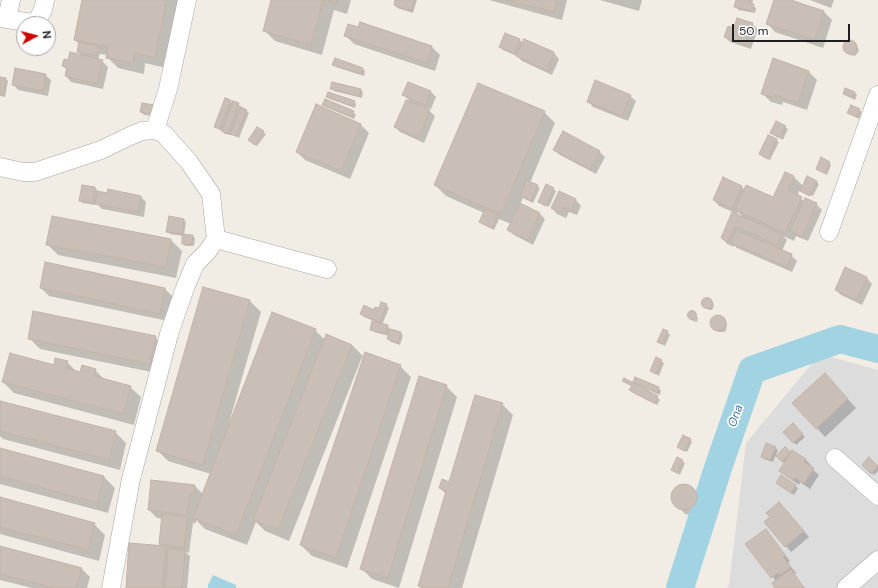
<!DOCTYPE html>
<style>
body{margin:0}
#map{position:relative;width:878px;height:588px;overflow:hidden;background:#f1ede4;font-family:"DM Sans",sans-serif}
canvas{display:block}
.north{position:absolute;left:16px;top:16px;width:40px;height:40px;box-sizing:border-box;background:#fff;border:1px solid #a5a5a5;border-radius:50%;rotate:83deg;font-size:11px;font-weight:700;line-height:16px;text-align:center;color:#1f1f1f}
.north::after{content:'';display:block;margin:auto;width:14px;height:18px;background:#ce0200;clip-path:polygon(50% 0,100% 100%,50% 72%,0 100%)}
.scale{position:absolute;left:732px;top:24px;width:118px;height:18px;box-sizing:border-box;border:2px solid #1f1f1f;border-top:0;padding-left:5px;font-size:12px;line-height:14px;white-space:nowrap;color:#1f1f1f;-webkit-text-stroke:3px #fff;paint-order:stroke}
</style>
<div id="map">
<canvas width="878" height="588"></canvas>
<div class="north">N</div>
<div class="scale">50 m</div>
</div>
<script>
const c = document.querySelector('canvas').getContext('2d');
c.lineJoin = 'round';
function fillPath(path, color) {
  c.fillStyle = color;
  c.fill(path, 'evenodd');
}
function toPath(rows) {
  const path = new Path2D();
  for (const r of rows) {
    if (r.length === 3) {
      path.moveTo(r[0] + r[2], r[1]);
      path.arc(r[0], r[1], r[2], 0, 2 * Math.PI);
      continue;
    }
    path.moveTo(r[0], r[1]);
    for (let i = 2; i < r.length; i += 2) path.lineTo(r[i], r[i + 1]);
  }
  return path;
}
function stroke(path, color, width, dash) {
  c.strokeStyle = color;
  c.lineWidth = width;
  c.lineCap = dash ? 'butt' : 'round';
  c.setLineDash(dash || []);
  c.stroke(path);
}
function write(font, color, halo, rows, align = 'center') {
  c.font = font + ' "DM Sans",sans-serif';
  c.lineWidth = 3.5;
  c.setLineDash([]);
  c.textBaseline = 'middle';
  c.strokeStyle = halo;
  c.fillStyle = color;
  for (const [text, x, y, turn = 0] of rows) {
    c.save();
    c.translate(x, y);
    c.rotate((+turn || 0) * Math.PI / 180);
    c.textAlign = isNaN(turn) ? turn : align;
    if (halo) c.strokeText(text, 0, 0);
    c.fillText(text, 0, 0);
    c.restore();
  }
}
fillPath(toPath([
 [820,354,878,370,878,588,727,588,729,584,746,443]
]), '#dddcdc');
fillPath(toPath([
 [213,575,236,585,236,588,208,588,208,585]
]), '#a1d3e2');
fillPath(toPath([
 [83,0,180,0,166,68,145,63,144,74,118,68,107,57,108,55,100,54,98,60,102,61,108,67,103,89,71,82,66,76,67,70,63,66,69,61,82,56,78,52,79,44,75,40],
 [272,0,351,0,347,14,334,10,322,55,275,41,264,30],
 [396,0,417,0,413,13,397,8,395,5],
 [489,0,567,0,562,20],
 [600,0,642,0,639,11],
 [737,0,753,0,752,5,756,8,755,13,738,10,736,7],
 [775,0,788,0,824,12,832,20,823,48,775,32,767,23],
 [810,0,834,0,831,8],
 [752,24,758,29,751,49,730,42,725,37,734,30],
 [359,28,432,47,440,55,435,71,354,44,346,36],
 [506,34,520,40,523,43,524,40,554,53,559,59,552,75,522,61,517,56,503,50,500,47],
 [850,42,858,48,859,51,855,56,849,55,844,47,845,44],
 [334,64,363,69,365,71,364,76,336,67],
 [809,72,817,80,807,110,783,102,782,105,771,102,762,93],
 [45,75,51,80,48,96,18,90,13,84],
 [0,78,6,79,8,81,5,97,0,96],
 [408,83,431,92,436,97,431,109,426,108,435,116,424,143,400,132,395,127,411,103,404,95],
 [332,88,361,90,363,92,362,98,334,91],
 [855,93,857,95,855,100,847,96,844,94],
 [630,96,636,101,628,121,593,107,588,101],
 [327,97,354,102,356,104,355,108,330,99],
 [231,101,233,103,238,104,241,107,241,108,249,113,239,138,231,134,231,135,225,134,215,126],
 [143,104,155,116,144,115,141,112],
 [324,104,353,112,356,115,354,119,326,107],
 [852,106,862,112,859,119,849,113],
 [544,112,555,123,530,183,540,188,533,203,523,198,520,204,540,214,545,219,533,245,514,235,508,230,511,224,499,219,494,230,482,224,480,221,484,213,446,196,435,185],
 [776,122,788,129,783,140,771,133],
 [361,125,369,133,350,179,305,160,297,152],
 [263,132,266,134,257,146,252,143],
 [776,140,779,142,770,160,763,157,760,154],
 [555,150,599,151,605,157,596,174,560,155],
 [829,163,831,165,827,175,817,169],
 [785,173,794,177,803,186,816,181,819,184,813,196,802,191,802,192,800,190,797,196,805,202,806,199,816,204,822,210,808,241,796,236,794,241,783,236,787,240,782,251,791,255,797,261,792,272,737,248,734,245,734,247,727,244,722,238,733,212,719,206,714,200,742,187,745,190,774,199],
 [738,212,745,219,737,215],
 [95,188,97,190,97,192,108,194,109,190,141,197,146,202,144,217,102,209,96,203,95,205,83,203,80,201],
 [553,189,556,191,549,207,542,204,539,202],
 [559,192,576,200,581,206,577,215,569,212,566,218,557,214,552,208],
 [169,218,184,220,186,222,184,235,192,236,195,238,194,246,185,246,183,243,183,236,170,234,167,231],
 [171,240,182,251,176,278,58,255,47,244],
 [845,268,867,278,872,284,862,305,841,295,836,290],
 [41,288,165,289,173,297,168,321,49,296],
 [204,288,250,301,261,312,229,423,230,424,315,330,325,340,352,345,364,357,362,357,289,541,265,531,256,522,247,545,205,529,196,520,196,523,193,523,189,553,185,552,190,556,187,588,127,588,163,547,160,544,163,519,157,518,149,510,195,486,203,494,211,474,168,461,157,450],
 [705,299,711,300,713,303,714,306,712,310,709,310,704,306,703,300],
 [386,305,389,308,382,325,388,326,390,330,400,333,403,335,400,345,391,342,388,339,389,336,374,332,371,329,379,323,364,317,361,314,375,311],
 [692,312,698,318,697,322,693,321,688,316,688,314],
 [716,316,719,316,727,324,726,331,723,332,719,332,713,328,711,321],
 [667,332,670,335,665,346,658,342],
 [155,337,166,348,161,374,40,349,29,338],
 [661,361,664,363,659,376,651,371],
 [67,362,77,372,81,373,95,370,105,380,130,387,141,397,134,425,14,393,3,382],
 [400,366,411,377,347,568,312,556,301,545],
 [636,378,659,388,661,391,660,395,637,385,634,382],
 [623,381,657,397,660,400,657,405,633,393,631,390,633,386],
 [833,383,856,408,825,437,794,403],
 [446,386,457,397,399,588,372,579,361,568],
 [0,402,115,432,126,443,120,470,3,439,0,436],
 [502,404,513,415,462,588,421,588,419,586,446,494,440,488,450,483],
 [793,425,805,437,796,445,785,432],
 [690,439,692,442,687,452,681,449],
 [775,448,778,450,773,462,764,459,762,456],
 [785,448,791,454,793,452,806,460,811,465,810,467,819,475,810,489,800,482,799,485,786,476,781,471,785,464,777,456],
 [0,449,104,477,115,488,108,513,0,484],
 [869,458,878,467,878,471,874,475,863,465],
 [678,459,685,463,680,475,672,470],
 [777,483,795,486,798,488,794,495],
 [685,485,689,486,701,499,701,508,694,515,685,514,673,501,673,492,680,486],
 [0,498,94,524,105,535,99,561,0,534],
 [785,509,809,537,791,552,765,522],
 [766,530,790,561,788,563,796,573,794,574,805,588,776,588,776,581,747,544],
 [0,547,81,568,90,577,87,588,32,588,0,580]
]), '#0003');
stroke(toPath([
 [680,588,718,468,752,370,840,339,878,349]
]), '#a1d3e2', 28);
const building = toPath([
 [82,0,167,0,155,58,135,53,133,63,106,58,108,47,74,40,82,0],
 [271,0,337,0,336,3,323,0,311,45,263,31,271,0],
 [395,0,414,0,411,11,394,5,395,0],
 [507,0,557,0,554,12,507,0],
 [736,0,750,0,749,4,754,4,753,11,734,7,736,0],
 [774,0,791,0,824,11,815,40,766,24,774,0],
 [737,18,753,23,746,45,724,37,728,26,734,28,737,18],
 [360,22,432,46,427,63,344,36,348,24,358,27,360,22],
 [505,33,520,39,514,54,499,47,505,33],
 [524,39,554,52,547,70,516,56,524,39],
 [850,47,7],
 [79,42,99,46,96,56,77,52,79,42],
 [70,52,103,60,97,84,65,76,67,67,62,66,64,59,68,60,70,52],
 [335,58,363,68,361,74,332,65,335,58],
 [773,58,809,71,798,103,775,95,774,98,761,94,773,58],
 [15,68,46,74,43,91,12,85,15,68],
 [0,77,6,78,3,95,0,94,0,77],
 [595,80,631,95,622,116,587,102,595,80],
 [332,82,361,89,359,96,330,89,332,82],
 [408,82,431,91,426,105,402,95,408,82],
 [478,83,545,111,501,214,434,185,478,83],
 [845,88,855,92,853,98,843,94,845,88],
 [328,92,355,101,353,106,326,97,328,92],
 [225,98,231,100,220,129,214,127,225,98],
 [325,99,354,111,352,117,322,105,325,99],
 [406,100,430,110,418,138,394,127,406,100],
 [233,101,239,103,228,134,222,131,233,101],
 [142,103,154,105,153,114,140,112,142,103],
 [316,104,361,124,341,171,296,152,316,104],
 [851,105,860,109,857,117,847,113,851,105],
 [241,107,247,110,236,136,230,134,241,107],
 [776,121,786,126,780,138,770,133,776,121],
 [257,127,264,131,255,145,248,140,257,127],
 [563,131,600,151,590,169,553,150,563,131],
 [768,135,777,139,768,159,759,154,768,135],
 [821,157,830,162,824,173,816,169,821,157],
 [785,172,794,176,788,190,802,197,785,233,735,210,746,185,773,197,785,172],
 [807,176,817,181,810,196,800,191,807,176],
 [723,177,742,186,732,209,713,200,723,177],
 [526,180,538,185,531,201,520,196,526,180],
 [546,184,554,188,546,206,538,202,546,184],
 [82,185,95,187,93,203,79,201,82,185],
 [108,189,141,196,138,212,95,204,97,191,107,193,108,189],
 [559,191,576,199,571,210,564,207,560,213,551,208,559,191],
 [805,198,817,203,802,237,790,231,805,198],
 [520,203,540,213,528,240,507,230,520,203],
 [485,209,498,215,492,228,479,222,485,209],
 [732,212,782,234,777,245,735,226,728,242,721,238,732,212],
 [52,216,171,239,166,267,46,245,52,216],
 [169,216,184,219,182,234,166,232,169,216],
 [736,230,792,254,787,267,731,243,736,230],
 [182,234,193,235,192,244,182,244,182,234],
 [45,262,165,288,160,314,40,288,45,262],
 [845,267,867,277,857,300,835,290,845,267],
 [203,287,250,300,203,465,156,451,203,287],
 [707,303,5.5],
 [381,302,387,304,380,322,360,314,364,305,374,310,375,307,379,308,381,302],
 [692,315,4.5],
 [33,311,156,336,150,364,28,339,33,311],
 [272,312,316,329,236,535,193,518,272,312],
 [718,323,8],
 [372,321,388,325,386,334,370,330,372,321],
 [390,329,401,332,398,343,387,339,390,329],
 [663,329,668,331,662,344,657,342,663,329],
 [326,334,352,345,278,530,253,520,326,334],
 [365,352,401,365,336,558,300,545,365,352],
 [10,353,54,365,55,358,68,361,66,368,80,372,82,365,96,369,94,376,131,386,123,414,2,382,10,353],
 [656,357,662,360,656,374,650,371,656,357],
 [825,373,848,399,816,429,792,403,825,373],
 [419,376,447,385,388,578,360,569,419,376],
 [635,377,659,387,657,393,633,382,635,377],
 [624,378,658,396,654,403,629,390,632,386,622,381,624,378],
 [475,395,503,403,448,588,425,588,418,586,446,491,439,488,442,479,449,482,475,395],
 [0,401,116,431,109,460,0,431,0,401],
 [793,423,803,434,793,443,783,432,793,423],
 [683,435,691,439,684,451,677,447,683,435],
 [766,443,776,447,770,460,761,457,766,443],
 [785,447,791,452,782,462,776,456,785,447],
 [0,448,104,476,97,503,0,476,0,448],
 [792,450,806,459,804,462,814,468,804,484,795,478,793,480,779,471,792,450],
 [677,457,683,460,677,473,671,470,677,457],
 [869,457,878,466,871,474,862,465,869,457],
 [781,475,796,485,791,493,776,483,781,475],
 [151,480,195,485,194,495,190,494,187,515,148,510,151,480],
 [684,497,13],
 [0,497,95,523,88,550,0,527,0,497],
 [779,502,804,531,785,547,764,522,770,517,766,513,779,502],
 [162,514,188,517,184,548,159,544,162,514],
 [766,529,785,555,783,557,791,567,780,575,778,573,771,578,745,544,766,529],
 [129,543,166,546,162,588,126,588,129,543],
 [0,546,82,568,76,588,54,588,0,574,0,546],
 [168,549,185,550,182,588,165,588,168,549],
 [791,569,804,588,775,588,772,583,791,569]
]);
fillPath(building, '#c9bfb7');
stroke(building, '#c4b3a5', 1);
const minor = toPath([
 [0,18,32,23,38,19,43,10,45,0],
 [7,19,11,0],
 [155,130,168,89,187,0],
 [0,167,23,172,35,172,101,150,130,136,142,131,155,130,164,134,172,143,189,162,211,194,216,239,207,252,195,264,185,288,169,334,131,479,111,588],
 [829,232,878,95],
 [216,239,327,269],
 [835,458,878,496],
 [846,588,878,560]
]);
stroke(minor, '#a6a6a6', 19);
stroke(minor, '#fff', 18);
write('italic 12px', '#4077b0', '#fff', [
 ["Ona",736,416,-71]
]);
</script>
